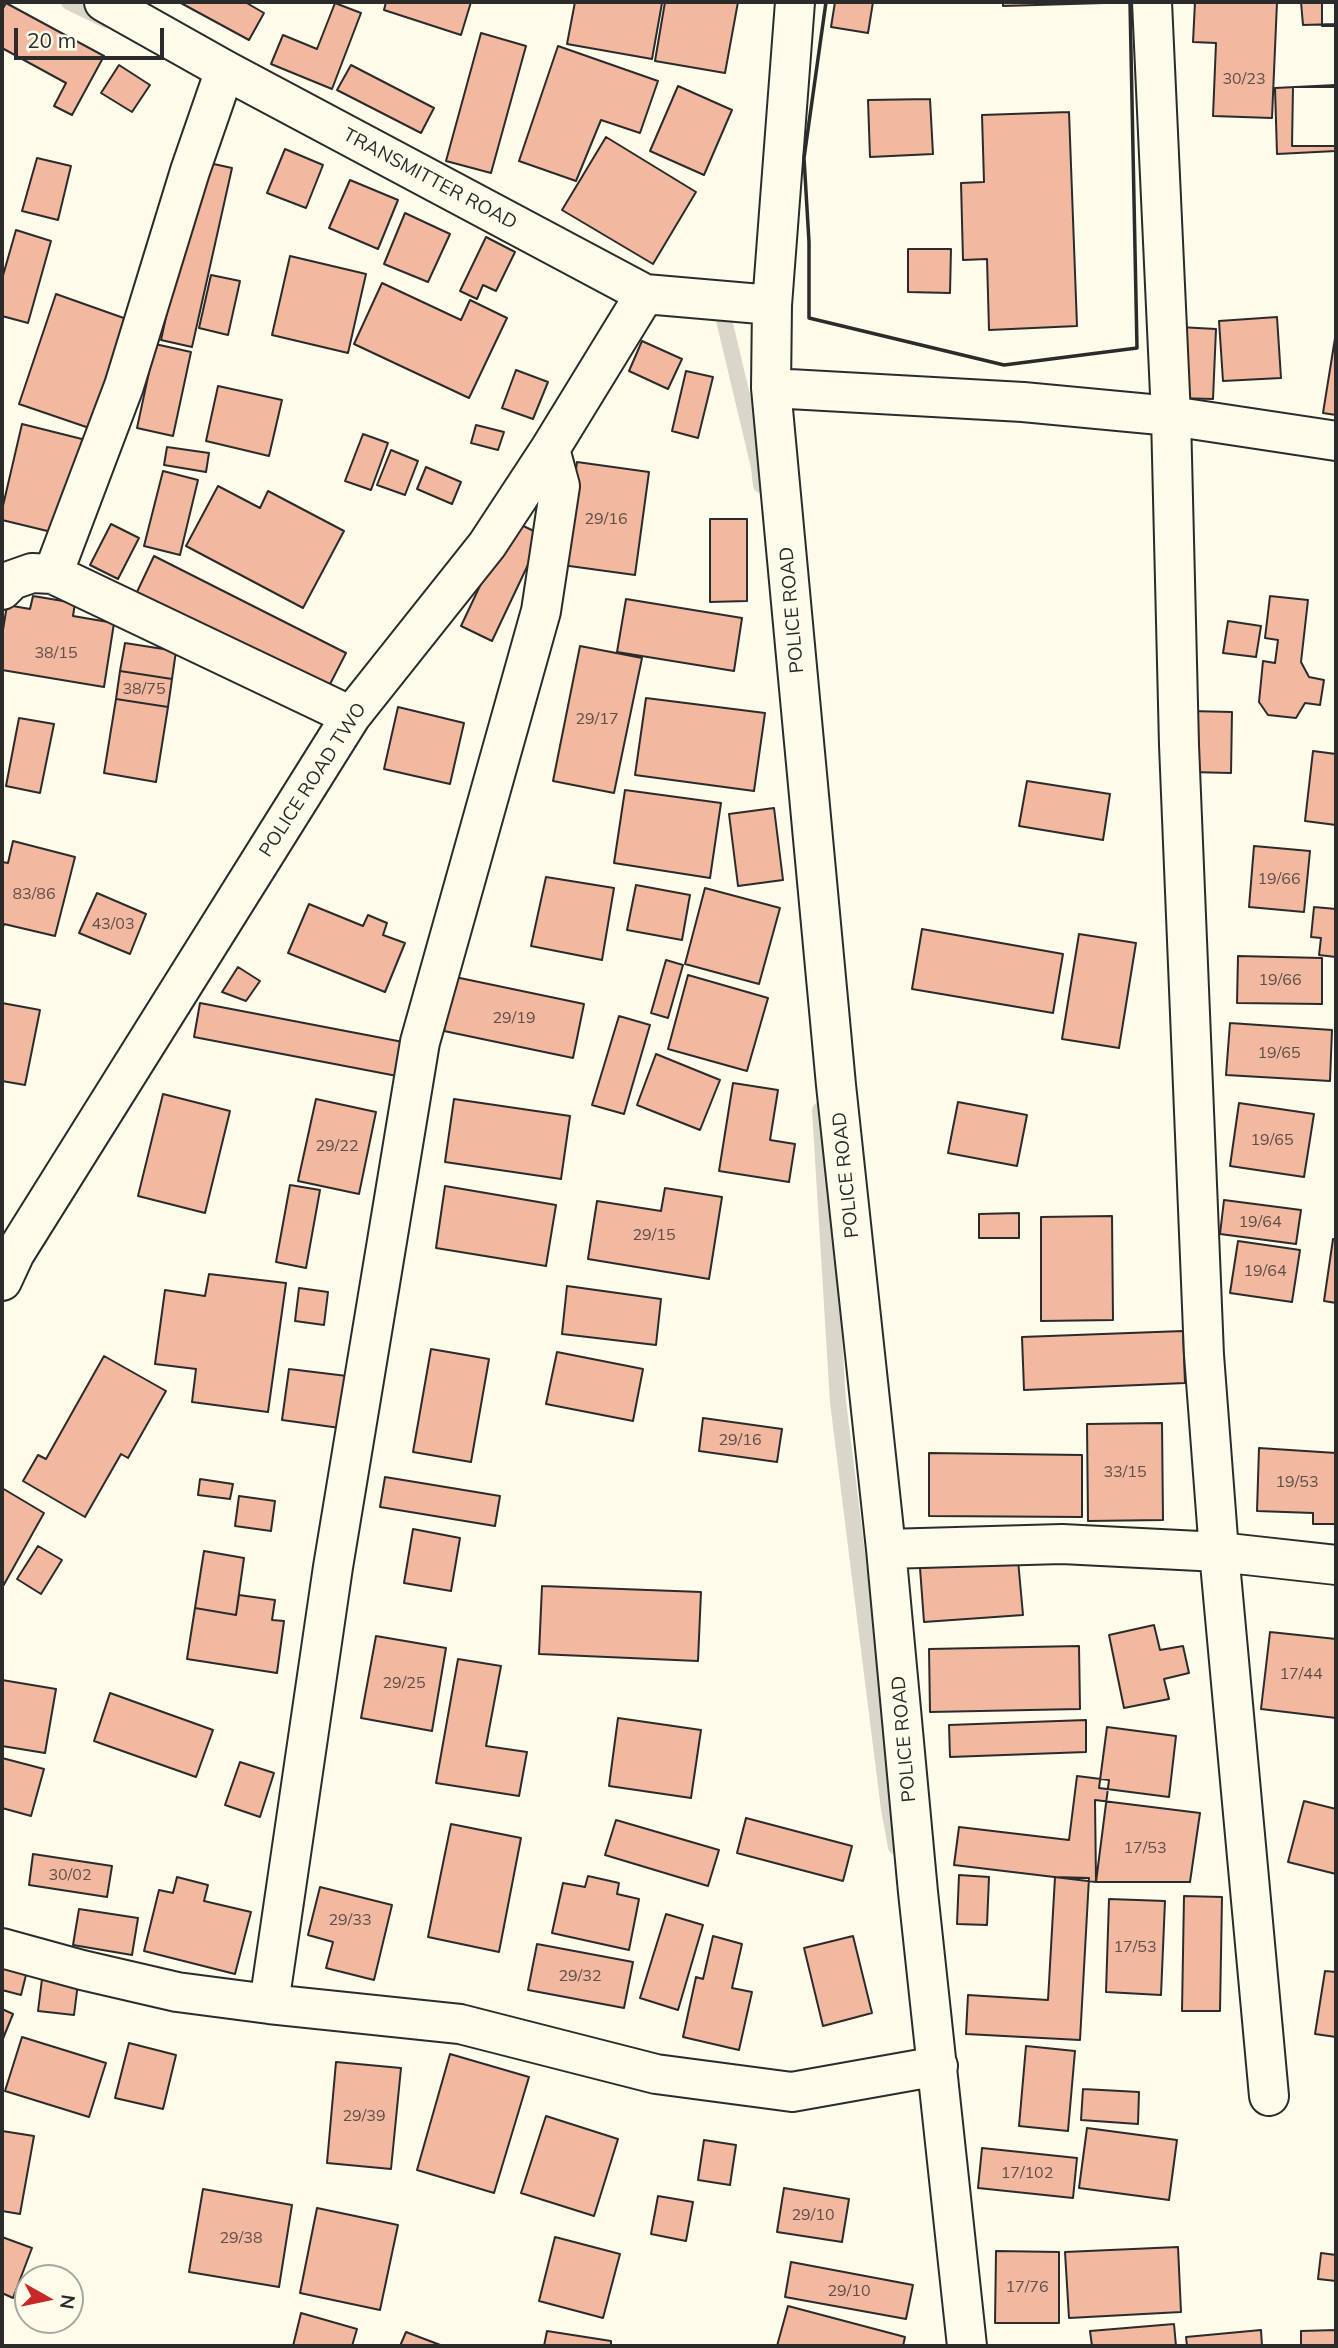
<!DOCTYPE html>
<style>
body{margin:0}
#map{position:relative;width:1338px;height:2348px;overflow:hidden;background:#fdfbea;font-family:Mulish,sans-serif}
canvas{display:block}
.frame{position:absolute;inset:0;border:4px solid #2b2b2b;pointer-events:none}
.north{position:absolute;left:14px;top:2264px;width:70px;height:70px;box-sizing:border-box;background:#fdfbea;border:2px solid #a9a89e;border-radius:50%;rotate:99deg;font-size:19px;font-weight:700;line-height:28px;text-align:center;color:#2b2b2b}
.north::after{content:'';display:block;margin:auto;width:24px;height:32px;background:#c62828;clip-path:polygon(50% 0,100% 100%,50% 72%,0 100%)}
.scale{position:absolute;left:14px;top:28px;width:150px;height:32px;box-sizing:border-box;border:4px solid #2b2b2b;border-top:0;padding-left:9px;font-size:21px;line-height:24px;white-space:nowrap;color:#2b2b2b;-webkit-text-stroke:5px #fdfbea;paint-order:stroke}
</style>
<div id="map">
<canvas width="1338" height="2348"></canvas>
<div class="frame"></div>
<div class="north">N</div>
<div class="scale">20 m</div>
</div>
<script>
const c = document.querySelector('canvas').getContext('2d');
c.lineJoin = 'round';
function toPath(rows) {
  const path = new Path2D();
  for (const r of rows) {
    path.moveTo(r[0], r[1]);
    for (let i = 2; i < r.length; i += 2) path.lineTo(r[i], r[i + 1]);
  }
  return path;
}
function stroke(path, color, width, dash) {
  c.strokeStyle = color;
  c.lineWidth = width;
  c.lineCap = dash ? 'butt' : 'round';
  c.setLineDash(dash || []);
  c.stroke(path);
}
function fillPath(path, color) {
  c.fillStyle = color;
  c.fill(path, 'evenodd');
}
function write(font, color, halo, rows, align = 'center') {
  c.font = font + ' Mulish,sans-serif';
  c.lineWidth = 5;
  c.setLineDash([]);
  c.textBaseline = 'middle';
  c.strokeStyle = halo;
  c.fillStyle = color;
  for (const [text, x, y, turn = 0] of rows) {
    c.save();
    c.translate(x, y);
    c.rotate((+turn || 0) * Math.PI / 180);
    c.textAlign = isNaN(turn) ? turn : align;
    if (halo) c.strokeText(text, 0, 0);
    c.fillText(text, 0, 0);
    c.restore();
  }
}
stroke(toPath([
 [69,2,106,20],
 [719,299,759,467,761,485],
 [820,1110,838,1402,889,1809,896,1847]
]), '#d8d7c9', 16);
const building = toPath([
 [179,2,245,2,264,13,249,40,179,2],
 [386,2,471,2,461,35,384,10,386,2],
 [575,2,662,3,652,59,567,44,575,2],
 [665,2,738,2,725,73,655,61,665,2],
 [835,2,873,2,868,33,831,27,835,2],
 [1003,2,1104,2,1104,3,1003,6,1003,2],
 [1195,2,1277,2,1272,118,1213,116,1216,43,1193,42,1195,2],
 [1301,2,1336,2,1336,24,1303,25,1301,2],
 [1322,2,1336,2,1336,26,1322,26,1322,2],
 [6,3,104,56,72,115,54,106,66,83,2,48,2,10,6,3],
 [335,3,361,13,332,89,271,64,283,35,317,49,335,3],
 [481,33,526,46,491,173,446,161,481,33],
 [558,46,658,81,640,133,601,120,576,181,519,161,558,46],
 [119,65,150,85,132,112,101,93,119,65],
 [351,65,434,108,421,133,337,90,351,65],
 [1336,85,1336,151,1277,154,1275,88,1336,85],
 [678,86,732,110,704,175,650,151,678,86],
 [1293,87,1336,87,1336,146,1292,146,1293,87],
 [930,99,933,154,870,157,868,100,930,99],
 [1069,112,1077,326,989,330,987,259,963,260,961,183,984,182,982,115,1069,112],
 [606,137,696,192,653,264,562,210,606,137],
 [285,149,323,165,306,208,267,193,285,149],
 [37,158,71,166,58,220,22,211,37,158],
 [200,161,232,168,192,347,161,340,200,161],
 [350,180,398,200,378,249,329,228,350,180],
 [405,213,450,234,428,282,384,264,405,213],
 [16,230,51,241,28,323,2,316,2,279,16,230],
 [486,237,515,252,496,291,483,285,477,299,460,291,486,237],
 [908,249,951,249,950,293,908,292,908,249],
 [290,256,366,274,348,353,272,335,290,256],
 [211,275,240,281,228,335,199,328,211,275],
 [382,283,461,320,470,300,507,318,469,398,354,344,382,283],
 [56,294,135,322,98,431,19,404,56,294],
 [1277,317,1281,378,1223,381,1219,321,1277,317],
 [1179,327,1216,329,1213,399,1176,398,1179,327],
 [1336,332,1336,415,1323,413,1336,332],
 [642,341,682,359,668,389,629,371,642,341],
 [155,344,191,352,173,436,137,428,155,344],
 [516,370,548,382,533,419,502,408,516,370],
 [686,371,713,377,698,438,672,431,686,371],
 [218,386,282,400,269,456,206,441,218,386],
 [22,424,86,440,64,535,2,520,2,510,22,424],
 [476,425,504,432,498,450,471,443,476,425],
 [363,434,388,443,371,490,345,481,363,434],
 [167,447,209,453,206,472,164,465,167,447],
 [391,450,418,461,405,495,377,485,391,450],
 [577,462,649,472,635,575,562,565,577,462],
 [426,467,461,482,452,504,417,489,426,467],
 [163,471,198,480,180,555,144,546,163,471],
 [218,486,260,508,268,491,344,531,303,608,186,546,218,486],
 [710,519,747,519,747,601,710,602,710,519],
 [511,520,542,535,492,641,461,626,511,520],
 [111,524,139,538,118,579,90,565,111,524],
 [154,556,346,653,327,690,136,594,154,556],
 [33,596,75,603,73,616,114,623,104,687,2,670,2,636,7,605,30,609,33,596],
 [1270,596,1308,600,1301,662,1309,677,1324,680,1320,705,1305,703,1296,718,1268,715,1259,702,1263,661,1275,663,1278,640,1265,638,1270,596],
 [626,599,742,618,734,671,617,652,626,599],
 [1228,621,1261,626,1256,657,1223,653,1228,621],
 [125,643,176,651,172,679,120,671,125,643],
 [580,646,642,658,614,793,553,781,580,646],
 [120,671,172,679,168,707,116,699,120,671],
 [646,698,765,713,754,791,635,775,646,698],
 [116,699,168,707,156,782,104,773,116,699],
 [398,707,464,723,450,784,384,769,398,707],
 [1190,711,1232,712,1231,773,1189,772,1190,711],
 [19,718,54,724,40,793,6,786,19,718],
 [1313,751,1336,754,1336,825,1305,821,1313,751],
 [1027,781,1110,794,1103,840,1019,826,1027,781],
 [625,790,721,803,710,878,614,863,625,790],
 [774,808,783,880,738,886,729,814,774,808],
 [13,841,75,857,55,936,4,924,2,931,2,862,8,863,13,841],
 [1254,846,1310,851,1304,912,1249,907,1254,846],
 [546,877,614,888,602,960,531,946,546,877],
 [636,885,690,895,682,940,627,930,636,885],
 [705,888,780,908,759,984,685,964,705,888],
 [97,893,146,914,130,954,79,933,97,893],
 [309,904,363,926,368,915,387,923,383,935,405,943,385,992,288,953,309,904],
 [1314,907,1336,909,1336,957,1319,955,1321,938,1311,937,1314,907],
 [922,929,1063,954,1053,1013,912,989,922,929],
 [1079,934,1136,943,1119,1048,1062,1039,1079,934],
 [1238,956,1322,958,1322,1004,1237,1003,1238,956],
 [666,960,683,965,668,1018,651,1013,666,960],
 [238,967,260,981,246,1001,222,992,238,967],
 [688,975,768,998,747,1071,668,1049,688,975],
 [455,977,584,1004,573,1058,444,1031,455,977],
 [2,1003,40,1010,25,1085,2,1081,2,1003],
 [200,1003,403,1042,397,1076,194,1037,200,1003],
 [619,1016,650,1025,624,1114,592,1105,619,1016],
 [1230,1023,1332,1030,1330,1081,1226,1075,1230,1023],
 [656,1054,720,1080,700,1130,637,1105,656,1054],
 [733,1083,778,1090,770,1140,795,1144,789,1182,719,1171,733,1083],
 [163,1094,230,1111,205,1213,138,1196,163,1094],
 [316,1099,376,1112,359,1194,298,1181,316,1099],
 [454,1099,570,1116,561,1179,445,1162,454,1099],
 [958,1102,1027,1115,1017,1166,948,1153,958,1102],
 [1239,1103,1314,1114,1304,1177,1230,1166,1239,1103],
 [290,1185,320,1190,306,1268,276,1262,290,1185],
 [445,1186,556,1205,546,1266,436,1248,445,1186],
 [665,1188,722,1197,709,1279,588,1259,597,1201,661,1211,665,1188],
 [1224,1200,1301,1210,1296,1244,1220,1234,1224,1200],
 [1019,1213,1019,1238,979,1238,979,1214,1019,1213],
 [1112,1216,1113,1320,1041,1321,1041,1217,1112,1216],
 [1333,1239,1336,1239,1336,1303,1324,1301,1333,1239],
 [1238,1241,1300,1250,1292,1302,1230,1293,1238,1241],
 [209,1274,286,1283,268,1412,192,1402,196,1369,155,1364,165,1290,205,1296,209,1274],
 [567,1286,661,1299,656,1345,562,1334,567,1286],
 [299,1288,328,1292,324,1325,295,1321,299,1288],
 [1183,1331,1185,1383,1024,1390,1022,1337,1183,1331],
 [431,1349,489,1359,471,1462,413,1452,431,1349],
 [557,1352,643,1369,633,1421,546,1404,557,1352],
 [104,1356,166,1391,128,1458,121,1454,85,1517,23,1481,38,1455,46,1459,104,1356],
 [289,1369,347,1376,340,1428,282,1420,289,1369],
 [703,1418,782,1429,777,1462,699,1451,703,1418],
 [1162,1423,1163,1520,1088,1521,1087,1424,1162,1423],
 [1259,1448,1336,1453,1336,1524,1313,1524,1313,1513,1257,1511,1259,1448],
 [929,1453,1082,1455,1082,1517,929,1516,929,1453],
 [385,1477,500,1496,495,1526,380,1507,385,1477],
 [200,1479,233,1484,230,1499,198,1495,200,1479],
 [2,1488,44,1513,2,1588,2,1488],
 [239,1496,275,1501,271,1531,235,1526,239,1496],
 [413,1529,460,1538,451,1591,404,1583,413,1529],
 [38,1546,62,1560,41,1594,17,1579,38,1546],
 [204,1551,244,1558,236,1615,195,1608,204,1551],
 [1018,1560,1023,1615,924,1622,920,1568,1018,1560],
 [542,1586,701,1592,698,1661,539,1654,542,1586],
 [239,1595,275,1600,272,1620,284,1621,277,1673,187,1659,195,1608,236,1615,239,1595],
 [1154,1625,1160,1650,1183,1646,1189,1673,1164,1679,1169,1699,1124,1708,1109,1635,1154,1625],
 [1270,1632,1336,1639,1336,1718,1261,1709,1270,1632],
 [376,1636,446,1648,432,1731,361,1718,376,1636],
 [1079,1646,1080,1709,930,1712,929,1649,1079,1646],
 [458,1659,501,1666,486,1746,527,1752,519,1796,436,1783,458,1659],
 [2,1680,56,1689,45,1753,2,1746,2,1680],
 [110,1693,213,1730,196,1777,94,1741,110,1693],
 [618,1718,701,1730,691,1798,609,1786,618,1718],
 [1086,1720,1086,1752,950,1757,949,1725,1086,1720],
 [1107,1727,1176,1736,1169,1797,1099,1788,1107,1727],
 [2,1758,44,1769,31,1816,2,1808,2,1758],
 [240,1762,274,1773,260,1817,225,1805,240,1762],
 [1077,1776,1109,1780,1096,1882,954,1865,959,1827,1069,1840,1077,1776],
 [1095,1800,1200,1813,1190,1882,1096,1882,1095,1800],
 [1304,1801,1336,1809,1336,1874,1288,1862,1304,1801],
 [746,1818,852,1846,843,1881,737,1853,746,1818],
 [616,1820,719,1850,708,1886,605,1855,616,1820],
 [451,1824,521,1838,499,1952,428,1937,451,1824],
 [33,1854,112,1866,107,1897,29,1885,33,1854],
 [959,1875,989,1877,987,1925,957,1924,959,1875],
 [588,1876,619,1883,617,1894,639,1899,629,1950,552,1933,563,1883,585,1887,588,1876],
 [177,1877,208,1885,204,1901,251,1912,235,1974,144,1951,159,1890,173,1893,177,1877],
 [1055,1877,1089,1878,1080,2040,966,2034,968,1995,1048,2000,1055,1877],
 [320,1887,392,1905,374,1980,326,1968,333,1942,308,1935,320,1887],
 [1184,1896,1222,1897,1220,2011,1182,2011,1184,1896],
 [1109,1899,1165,1901,1161,1995,1106,1992,1109,1899],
 [79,1909,138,1918,132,1955,73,1945,79,1909],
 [666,1914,703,1925,678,2010,640,1998,666,1914],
 [713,1936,742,1944,732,1988,752,1992,739,2050,683,2037,696,1977,703,1979,713,1936],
 [853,1936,872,2013,823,2026,804,1948,853,1936],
 [537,1944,633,1962,624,2008,528,1990,537,1944],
 [2,1959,28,1967,21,1995,2,1990,2,1959],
 [1325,1971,1336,1972,1336,2037,1315,2034,1325,1971],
 [42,1979,78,1983,74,2015,38,2011,42,1979],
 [2,2009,13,2014,2,2041,2,2009],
 [22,2037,106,2063,89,2117,5,2091,22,2037],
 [129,2043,176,2055,163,2109,115,2098,129,2043],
 [1026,2046,1075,2051,1068,2131,1019,2126,1026,2046],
 [450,2054,529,2077,494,2193,417,2170,450,2054],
 [336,2062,401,2068,391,2169,327,2163,336,2062],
 [1083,2089,1139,2092,1138,2124,1081,2120,1083,2089],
 [546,2116,618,2139,594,2216,521,2193,546,2116],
 [1087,2128,1177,2140,1169,2200,1079,2188,1087,2128],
 [2,2131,34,2136,20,2214,2,2211,2,2131],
 [704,2140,736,2145,730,2185,698,2180,704,2140],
 [982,2148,1077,2158,1073,2198,978,2188,982,2148],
 [784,2188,849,2199,842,2242,777,2232,784,2188],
 [203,2189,292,2205,279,2287,189,2272,203,2189],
 [658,2196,693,2202,686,2241,651,2234,658,2196],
 [317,2208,398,2225,380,2310,300,2293,317,2208],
 [2,2237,32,2248,13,2298,2,2293,2,2237],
 [555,2237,620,2254,603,2318,539,2301,555,2237],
 [1178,2247,1181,2312,1069,2318,1065,2252,1178,2247],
 [996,2251,1059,2252,1059,2323,995,2323,996,2251],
 [1321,2253,1336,2255,1336,2281,1318,2279,1321,2253],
 [791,2262,913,2285,906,2319,785,2297,791,2262],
 [788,2306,905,2337,903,2346,777,2346,788,2306],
 [301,2313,357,2329,352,2346,293,2346,301,2313],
 [1174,2324,1176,2346,1092,2346,1090,2331,1174,2324],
 [1261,2330,1262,2346,1187,2346,1186,2337,1261,2330],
 [1336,2330,1336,2346,1301,2346,1301,2331,1336,2330],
 [547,2331,611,2341,611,2346,544,2346,547,2331],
 [406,2332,443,2346,400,2346,406,2332]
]);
fillPath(building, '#f2b8a0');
stroke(building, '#2b2b2b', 2);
const street = toPath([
 [104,2,225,70,645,294,772,305],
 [795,2,772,305,771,388,836,1085,886,1549,918,1892,967,2346],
 [1152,2,1171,416,1179,745,1204,1355,1219,1552,1269,2096],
 [771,388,1023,402,1171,416,1336,441],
 [53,574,124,386,190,171,225,70],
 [2,590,12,580,32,573,53,574,351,716],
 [2,1281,15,1253,351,716,487,545,550,449,645,294],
 [886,1549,1062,1544,1219,1552,1336,1565],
 [2,1948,82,1970,177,1992,269,2004,460,2024,656,2074,792,2092,938,2066],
 [269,2004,333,1567,420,1042,541,611,560,486,550,449]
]);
stroke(street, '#2b2b2b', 42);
stroke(street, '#fdfbea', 38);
stroke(toPath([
 [826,2,804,158,809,242,809,318,1004,365,1137,348,1130,2]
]), '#2b2b2b', 3.5);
write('16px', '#5d4e48', null, [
 ["30/23",1244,79],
 ["29/16",606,519],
 ["38/15",56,653],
 ["38/75",144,689],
 ["29/17",597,719],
 ["19/66",1279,879],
 ["83/86",34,894],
 ["43/03",113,924],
 ["19/66",1280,980],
 ["29/19",514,1018],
 ["19/65",1279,1053],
 ["19/65",1272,1140],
 ["29/22",337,1146],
 ["19/64",1260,1222],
 ["29/15",654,1235],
 ["19/64",1265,1271],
 ["29/16",740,1440],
 ["33/15",1125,1472],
 ["19/53",1297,1482],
 ["17/44",1301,1674],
 ["29/25",404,1683],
 ["17/53",1145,1848],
 ["30/02",70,1875],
 ["29/33",350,1920],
 ["17/53",1135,1947],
 ["29/32",580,1976],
 ["29/39",364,2116],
 ["17/102",1027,2173],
 ["29/10",813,2215],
 ["29/38",241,2238],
 ["17/76",1027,2287],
 ["29/10",849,2291]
]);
write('19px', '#2b2b2b', '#fdfbea', [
 ["TRANSMITTER ROAD",430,179,28],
 ["POLICE ROAD",792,610,-95],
 ["POLICE ROAD TWO",313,780,-57],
 ["POLICE ROAD",846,1175,-96],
 ["POLICE ROAD",904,1739,-95]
]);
</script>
